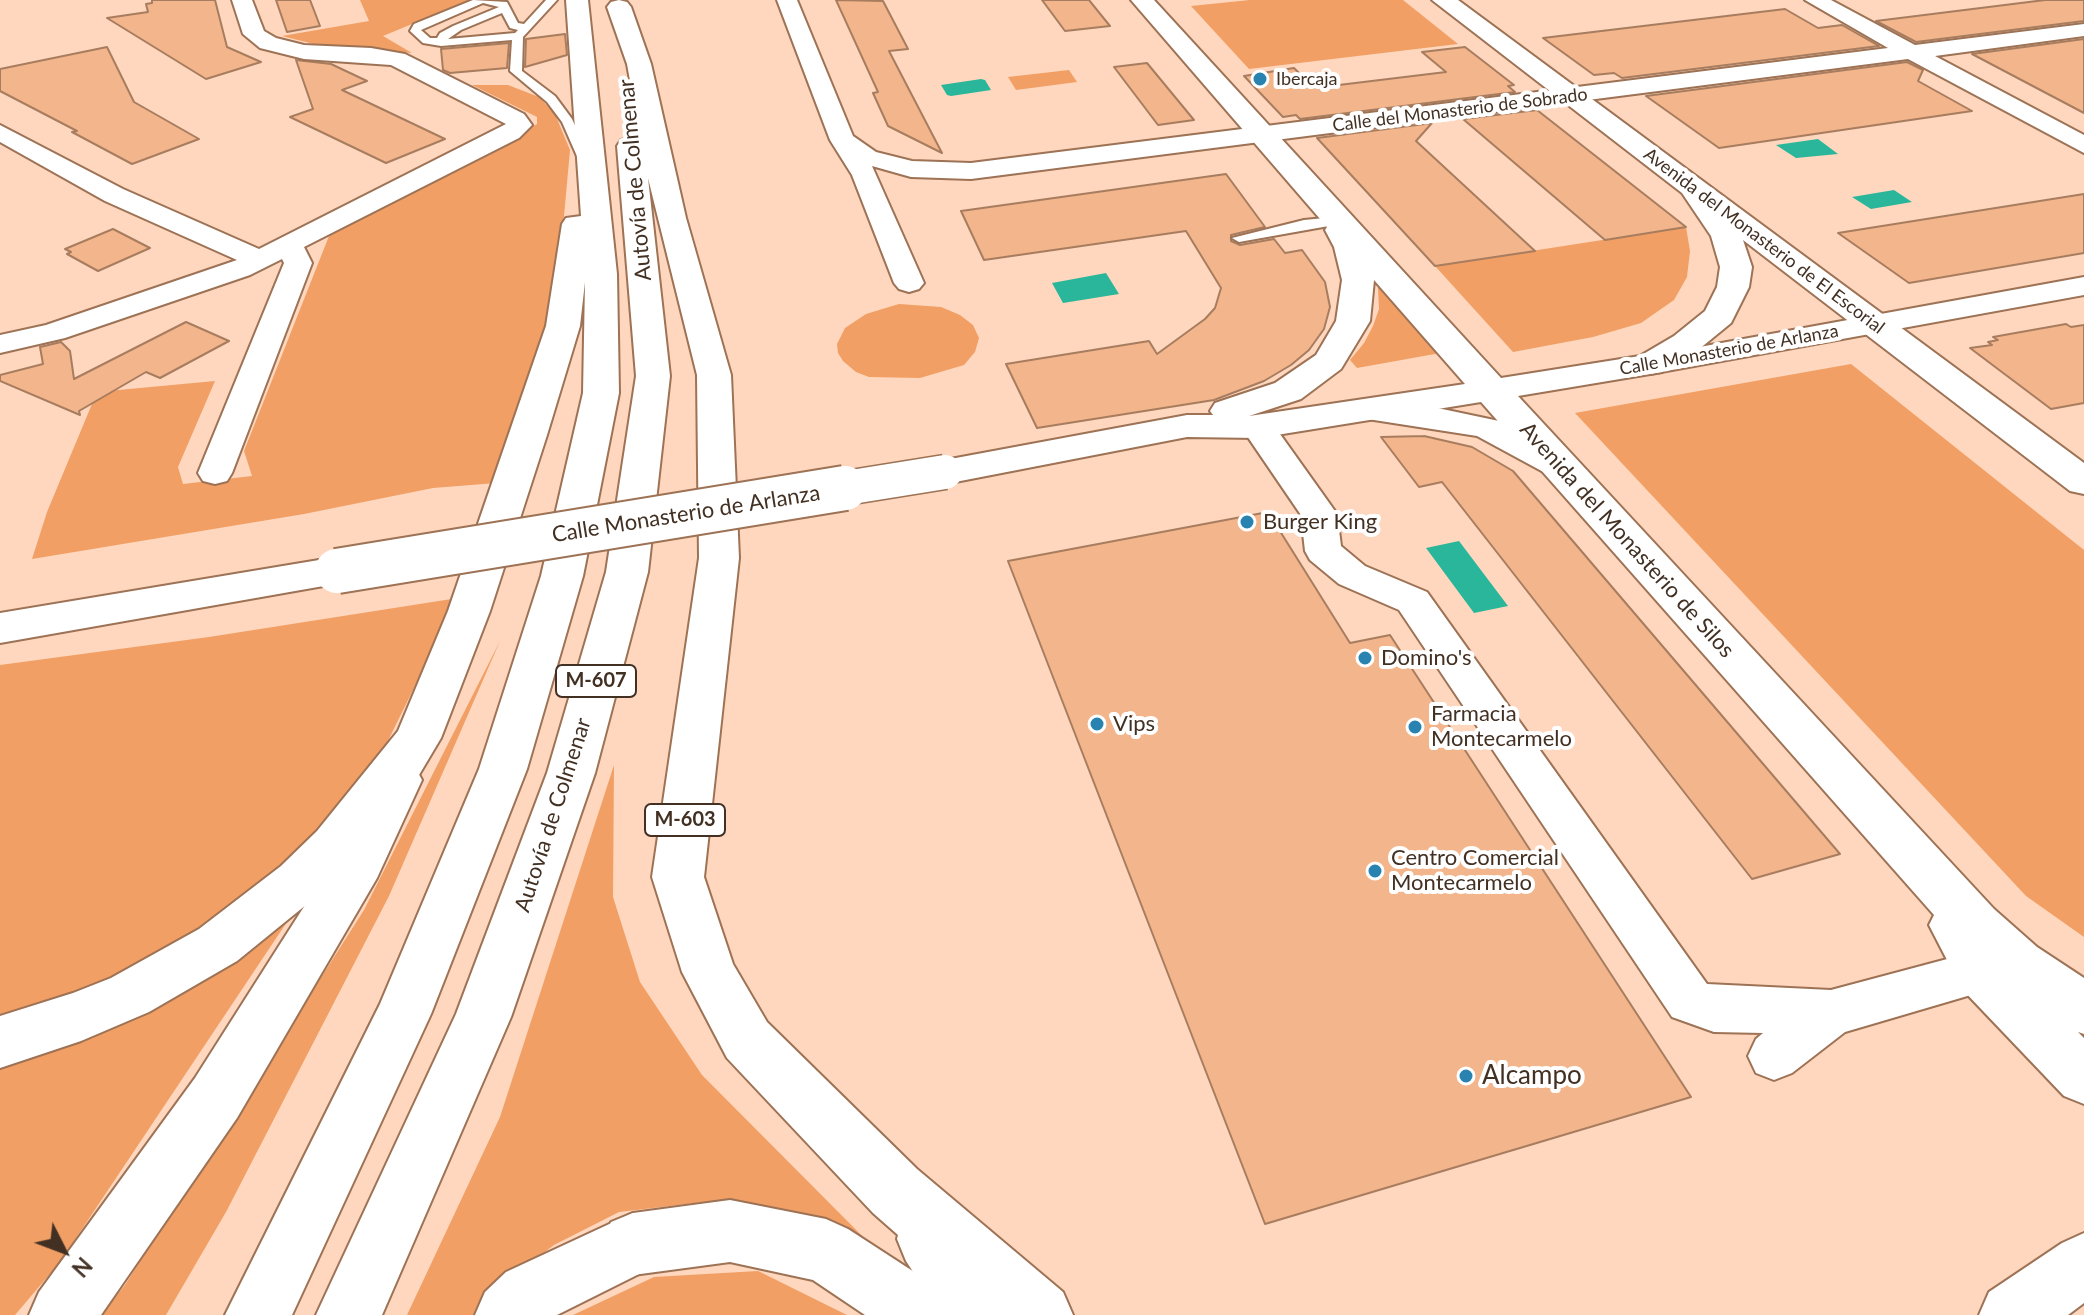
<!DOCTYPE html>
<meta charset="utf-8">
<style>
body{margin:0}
#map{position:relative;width:2084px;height:1315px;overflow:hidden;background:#fed7be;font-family:Lato,sans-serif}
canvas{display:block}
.north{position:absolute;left:24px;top:1211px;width:80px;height:80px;-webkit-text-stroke:6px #fff;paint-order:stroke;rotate:132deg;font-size:22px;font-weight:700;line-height:32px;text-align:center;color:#423023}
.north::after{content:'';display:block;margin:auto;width:28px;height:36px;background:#423023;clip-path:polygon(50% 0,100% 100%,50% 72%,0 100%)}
</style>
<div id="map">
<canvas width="2084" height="1315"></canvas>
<div class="north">N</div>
</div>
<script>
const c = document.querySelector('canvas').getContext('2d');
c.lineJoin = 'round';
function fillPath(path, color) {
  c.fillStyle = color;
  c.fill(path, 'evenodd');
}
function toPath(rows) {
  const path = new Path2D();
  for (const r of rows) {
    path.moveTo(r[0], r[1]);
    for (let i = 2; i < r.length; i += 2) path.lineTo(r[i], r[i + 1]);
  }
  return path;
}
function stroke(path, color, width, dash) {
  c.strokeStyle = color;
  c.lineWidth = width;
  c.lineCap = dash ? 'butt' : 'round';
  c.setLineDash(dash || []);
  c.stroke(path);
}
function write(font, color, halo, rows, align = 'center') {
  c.font = font + ' Lato,sans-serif';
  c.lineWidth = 8;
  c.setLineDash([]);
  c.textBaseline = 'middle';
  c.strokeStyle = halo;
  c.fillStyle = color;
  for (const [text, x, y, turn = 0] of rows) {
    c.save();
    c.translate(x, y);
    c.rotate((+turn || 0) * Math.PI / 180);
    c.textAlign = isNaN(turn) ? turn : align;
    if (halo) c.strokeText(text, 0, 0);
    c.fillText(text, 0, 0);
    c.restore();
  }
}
fillPath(toPath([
 [360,0,470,0,383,36,412,53,318,45,282,36,369,21],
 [1250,0,1403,0,1458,44,1249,69,1191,6],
 [1069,70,1077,82,1016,90,1008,77],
 [472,85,508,85,539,97,555,114,570,150,560,260,541,344,496,483,433,488,304,514,32,559,47,512,97,392,215,381,178,467,183,484,252,476,244,451,329,236,537,124,537,117],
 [1686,227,1690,251,1687,277,1674,300,1641,323,1593,337,1513,352,1435,266],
 [1381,285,1446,352,1357,368,1350,360,1364,343,1373,326,1379,309,1378,288],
 [899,304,941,307,960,315,973,325,979,338,975,352,964,365,920,378,869,377,856,372,843,361,838,353,837,344,845,328,866,314],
 [1851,364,2084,550,2084,937,2026,896,1575,413],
 [458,598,333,853,60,1262,15,1315,0,1315,0,665,209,637],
 [500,641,389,896,226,1212,166,1315,101,1315,125,1285,364,910],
 [614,765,613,897,640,982,702,1075,894,1268,796,1214,704,1202,619,1212,554,1245,494,1291,473,1315,407,1315,500,1117],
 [758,1271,847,1315,573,1315,654,1277]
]), '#f19f64');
fillPath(toPath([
 [981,79,985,80,991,90,951,96,947,95,941,85],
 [1818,139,1838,154,1796,158,1776,145],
 [1894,190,1912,202,1871,209,1852,197],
 [1106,273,1119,294,1063,303,1052,283],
 [1459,541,1508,606,1474,613,1426,548]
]), '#2ab69a');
const building = toPath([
 [152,0,215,0,227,47,261,62,206,79,107,18,148,12,146,4,152,3,152,0],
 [276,0,310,0,320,26,287,32,276,0],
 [836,0,883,1,908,49,889,51,942,153,888,126,873,93,878,92,836,0],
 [1042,0,1089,0,1110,26,1065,31,1042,0],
 [2045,0,2084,0,2084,21,1916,42,1876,21,2045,0],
 [1785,9,1818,28,1842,25,1879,46,1622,78,1614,73,1594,75,1543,38,1785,9],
 [565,34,567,55,525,67,526,39,565,34],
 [2084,39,2084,113,1972,54,2084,39],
 [509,43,507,68,450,73,443,70,441,49,509,43],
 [107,47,134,102,199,139,132,164,72,132,77,131,0,91,0,69,107,47],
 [1465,47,1514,85,1508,86,1515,92,1300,119,1296,115,1283,117,1244,76,1294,68,1314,88,1446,72,1422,52,1465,47],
 [296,60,331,64,367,81,342,90,445,139,386,163,290,117,313,109,296,60],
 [1907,62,1923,70,1918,81,1972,111,1719,148,1646,96,1907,62],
 [1147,63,1194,120,1158,125,1114,67,1147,63],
 [1537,110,1686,227,1605,240,1463,119,1537,110],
 [1432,123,1416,141,1535,251,1435,266,1317,138,1432,123],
 [1226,174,1265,227,1231,235,1231,241,1240,245,1274,239,1285,253,1302,250,1325,282,1330,307,1324,329,1309,350,1291,365,1264,381,1214,400,1037,428,1006,364,1149,341,1157,354,1205,319,1215,308,1221,288,1186,231,984,260,961,211,1226,174],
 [2084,194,2084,253,1909,283,1838,233,2084,194],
 [113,229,150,248,98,271,67,254,71,252,65,249,113,229],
 [186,322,229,341,160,378,146,372,79,411,80,415,0,381,0,375,43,364,40,347,61,342,70,351,74,379,186,322],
 [2066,324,2071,327,2084,325,2084,403,2051,409,1970,348,1992,345,1988,342,1998,340,1993,337,2066,324],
 [1424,436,1472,447,1513,471,1840,854,1752,879,1442,482,1419,487,1381,437,1424,436],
 [1268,512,1350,643,1390,635,1691,1097,1265,1224,1008,561,1268,512]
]);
fillPath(building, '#f3b58b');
stroke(building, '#a87d5f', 2);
const service = toPath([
 [473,0,507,2,518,23,524,24,546,0,557,0,523,37,522,71,555,96,572,119,592,163,591,166,580,163,562,122,547,102,510,71,512,40,441,46,423,43,410,31,414,24,473,0],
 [483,3,499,7,453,26,440,33,437,38,430,38,421,30,483,3],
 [502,13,510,28,518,30,515,33,448,39,461,30,502,13],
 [1335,217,1340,218,1340,224,1239,242,1232,238,1304,220,1335,217]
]);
const minor = toPath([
 [232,0,252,0,264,31,276,38,304,45,371,48,405,54,524,114,532,125,519,138,304,247,312,263,232,473,227,481,215,484,203,481,198,473,284,263,282,259,250,275,65,338,0,353,0,335,46,325,237,260,105,201,0,142,0,125,123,189,259,249,506,124,391,65,304,59,260,48,243,34,232,0],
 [777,0,797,0,853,136,876,152,912,161,971,163,1888,48,1805,0,1831,0,1915,45,2084,24,2084,36,1935,56,2084,135,2084,153,1908,59,971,179,911,177,872,166,924,283,919,289,909,292,899,289,894,283,852,175,830,140,777,0],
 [2084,277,2084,295,1650,374,1639,372,1634,365,1639,358,1650,356,2084,277],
 [1373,401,1428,406,1499,421,1573,459,1578,467,1573,475,1561,478,1549,475,1477,436,1361,418,1357,411,1361,404,1373,401],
 [1258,417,1270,420,1337,514,1341,546,1365,566,1427,592,1707,984,1831,990,1981,950,1998,957,2006,972,1998,987,1845,1032,1792,1073,1774,1080,1756,1073,1748,1056,1756,1039,1763,1033,1714,1032,1672,1017,1399,610,1339,584,1310,560,1305,551,1301,515,1241,427,1246,420,1258,417]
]);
const tertiary = toPath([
 [1131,0,1154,0,1501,378,1640,356,1674,336,1705,311,1717,287,1720,267,1711,236,1682,193,1432,0,1458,0,2084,463,2084,494,2070,491,1743,240,1752,267,1749,287,1731,323,1698,350,1662,372,1518,396,1994,909,2037,947,2084,978,2084,1034,2078,1032,2084,1038,2084,1104,2064,1096,1962,989,1929,925,1934,915,1481,402,1258,438,1187,437,945,484,932,480,926,472,932,464,945,460,1187,415,1213,415,1210,411,1215,403,1275,383,1316,355,1336,321,1342,280,1334,247,1325,230,1327,227,1131,0],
 [1374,280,1465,384,1249,416,1301,399,1341,369,1370,321,1374,280],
 [337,557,352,561,358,571,352,581,0,643,0,613,337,557],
 [2084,1233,2084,1303,2068,1315,1979,1315,1989,1292,2062,1243,2084,1233]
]);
const primary = toPath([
 [398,761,415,767,422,780,377,878,237,1118,101,1315,29,1315,39,1292,195,1078,340,850,381,767,398,761],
 [730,1200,826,1219,848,1229,928,1281,946,1315,865,1315,813,1280,730,1262,633,1275,611,1266,602,1244,611,1222,633,1213,730,1200]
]);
const motorway = toPath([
 [566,0,588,0,617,274,619,393,583,576,527,769,431,1014,292,1315,225,1315,380,1004,479,769,541,576,583,393,585,282,580,326,547,435,490,611,441,738,419,775,353,859,317,896,237,961,149,1012,81,1041,0,1068,0,1016,73,993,111,978,199,929,281,866,317,831,398,731,448,611,546,326,562,224,566,218,581,216,566,0],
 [619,0,627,2,631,7,651,64,686,218,731,375,739,558,704,877,733,964,767,1022,917,1169,1063,1292,1073,1315,941,1315,906,1261,897,1239,898,1235,873,1213,727,1058,682,972,652,877,699,558,697,375,648,178,670,376,648,572,595,773,511,1017,382,1315,316,1315,456,1014,547,773,606,572,636,376,617,146,621,140,631,138,641,141,627,64,607,7,611,2,619,0],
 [633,1213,655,1222,664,1244,655,1266,557,1315,475,1315,485,1292,506,1272,633,1213]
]);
stroke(service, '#9d7255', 4);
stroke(minor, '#9d7255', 4);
stroke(tertiary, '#9d7255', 4);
stroke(primary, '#9d7255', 4);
stroke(motorway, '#9d7255', 4);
fillPath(service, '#fff');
fillPath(minor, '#fff');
fillPath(tertiary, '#fff');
fillPath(primary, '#fff');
fillPath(motorway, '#fff');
const tertiaryBridgeFar1 = toPath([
 [833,490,945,472]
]);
const tertiaryBridge = toPath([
 [337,571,845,488]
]);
stroke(tertiaryBridgeFar1, '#9d7255', 37, []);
stroke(tertiaryBridge, '#9d7255', 48, []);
stroke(tertiaryBridgeFar1, '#fff', 34);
stroke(tertiaryBridge, '#fff', 44);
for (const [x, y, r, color] of [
 [1260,79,8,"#2883b0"],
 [1247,522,8,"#2883b0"],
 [1365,658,8,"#2883b0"],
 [1097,724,8,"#2883b0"],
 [1415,727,8,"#2883b0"],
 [1375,871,8,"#2883b0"],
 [1466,1076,8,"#2883b0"]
]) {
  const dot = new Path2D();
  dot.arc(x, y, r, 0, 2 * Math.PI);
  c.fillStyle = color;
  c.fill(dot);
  stroke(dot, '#fff', 3);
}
write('18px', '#423023', '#fff', [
 ["Ibercaja",1276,79]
], 'left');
write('18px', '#423023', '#fff', [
 ["Calle del Monasterio de Sobrado",1460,110,-7],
 ["Avenida del Monasterio de El Escorial",1764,241,37],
 ["Calle Monasterio de Arlanza",1729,350,-10]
]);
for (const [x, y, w] of [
 [596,681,80],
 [685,820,80]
]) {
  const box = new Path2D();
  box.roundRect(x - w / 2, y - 16, w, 32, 6);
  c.fillStyle = '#fff';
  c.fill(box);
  stroke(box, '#423023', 2);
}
write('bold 20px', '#423023', null, [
 ["M-607",596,681],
 ["M-603",685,820]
]);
write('22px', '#423023', '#fff', [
 ["Autovía de Colmenar",635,180,-95],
 ["Calle Monasterio de Arlanza",686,514,-9],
 ["Avenida del Monasterio de Silos",1627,540,48],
 ["Autovía de Colmenar",553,815,-72]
]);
write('22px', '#423023', '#fff', [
 ["Burger King",1263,522],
 ["Domino's",1381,658],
 ["Farmacia",1431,714],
 ["Montecarmelo",1431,739],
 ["Vips",1113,724],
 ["Centro Comercial",1391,858],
 ["Montecarmelo",1391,883]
], 'left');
write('26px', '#423023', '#fff', [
 ["Alcampo",1482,1076]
], 'left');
</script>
